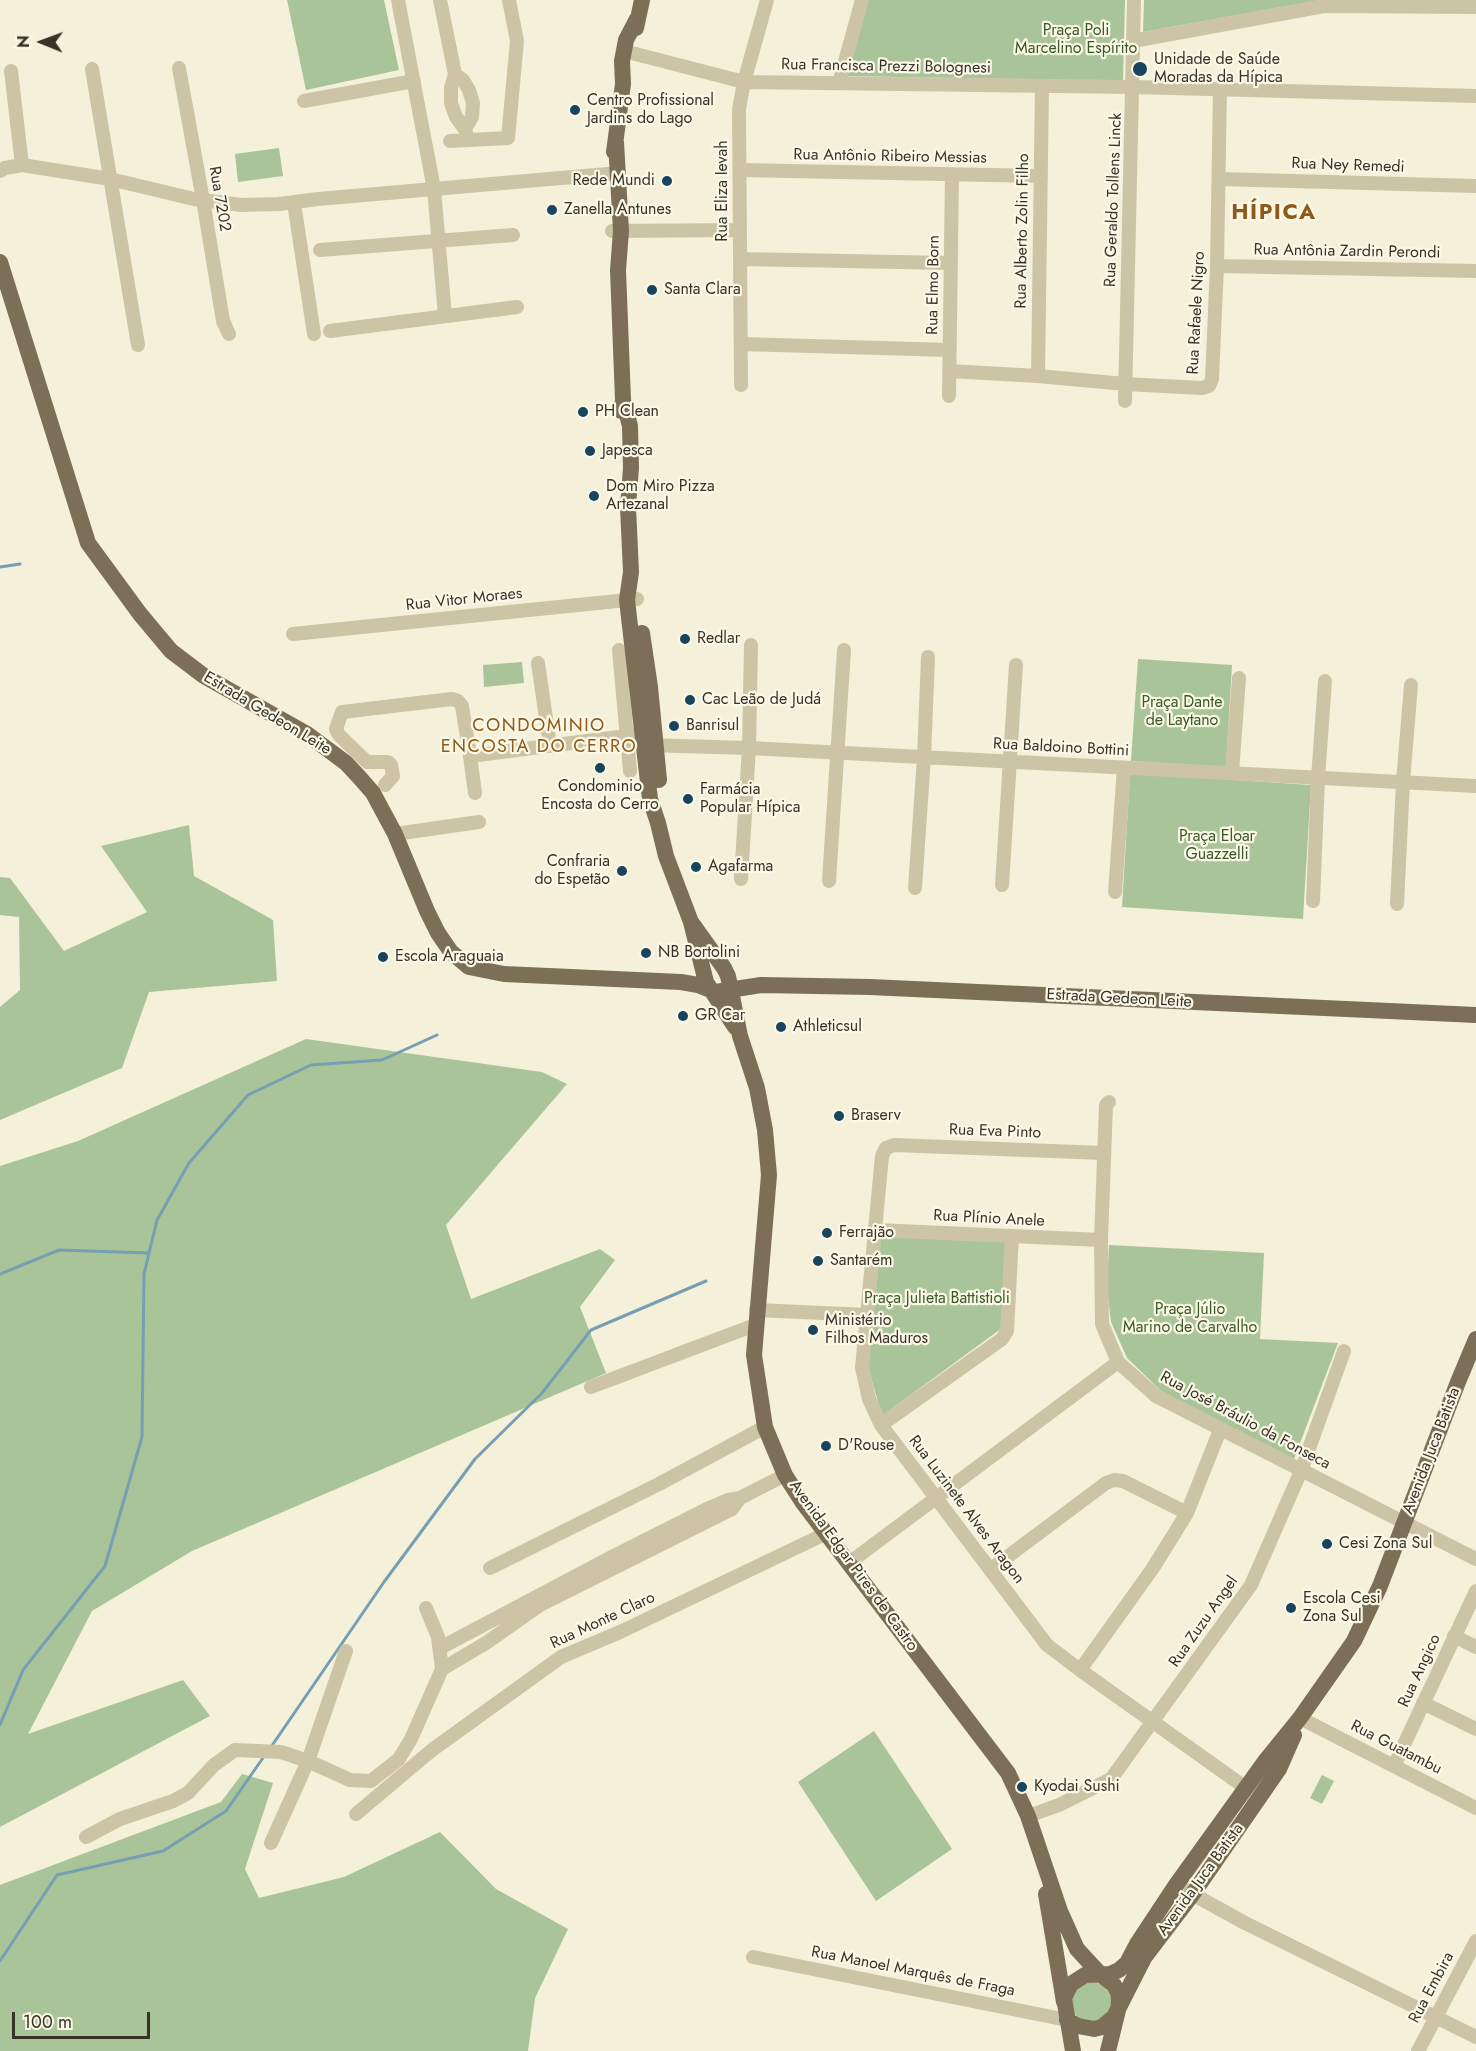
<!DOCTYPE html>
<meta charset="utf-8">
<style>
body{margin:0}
#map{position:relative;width:1476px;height:2051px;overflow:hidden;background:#f4f0da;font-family:Jost,sans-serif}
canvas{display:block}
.north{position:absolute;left:12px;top:12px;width:60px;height:60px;-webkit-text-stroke:4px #fbf8e7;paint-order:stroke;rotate:271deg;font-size:16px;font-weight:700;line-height:24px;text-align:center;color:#383227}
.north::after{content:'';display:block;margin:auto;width:21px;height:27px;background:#383227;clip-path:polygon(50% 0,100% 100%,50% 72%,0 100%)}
.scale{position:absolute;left:12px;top:2012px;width:138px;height:27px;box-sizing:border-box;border:3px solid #383227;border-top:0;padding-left:8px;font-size:18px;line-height:21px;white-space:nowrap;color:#383227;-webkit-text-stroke:4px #fbf8e7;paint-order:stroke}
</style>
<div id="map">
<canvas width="1476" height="2051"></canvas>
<div class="north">N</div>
<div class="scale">100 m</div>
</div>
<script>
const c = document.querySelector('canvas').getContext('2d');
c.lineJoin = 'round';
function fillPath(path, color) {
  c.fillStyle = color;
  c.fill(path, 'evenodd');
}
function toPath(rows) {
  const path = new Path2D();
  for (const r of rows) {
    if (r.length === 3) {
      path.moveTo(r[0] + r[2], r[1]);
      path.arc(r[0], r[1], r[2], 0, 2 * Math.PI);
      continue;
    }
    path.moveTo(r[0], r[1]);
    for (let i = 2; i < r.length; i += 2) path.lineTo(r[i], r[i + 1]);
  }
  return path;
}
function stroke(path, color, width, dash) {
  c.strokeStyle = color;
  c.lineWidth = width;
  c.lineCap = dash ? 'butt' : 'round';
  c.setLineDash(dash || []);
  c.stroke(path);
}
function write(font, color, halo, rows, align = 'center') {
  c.font = font + ' Jost,sans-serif';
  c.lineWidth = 4.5;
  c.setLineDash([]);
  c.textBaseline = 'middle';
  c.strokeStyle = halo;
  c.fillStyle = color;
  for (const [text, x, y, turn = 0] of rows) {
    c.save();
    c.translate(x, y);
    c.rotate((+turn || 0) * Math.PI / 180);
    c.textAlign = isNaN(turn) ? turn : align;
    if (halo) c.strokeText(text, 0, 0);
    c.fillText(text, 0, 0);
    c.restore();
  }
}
fillPath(toPath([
 [287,0,384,0,399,70,306,90],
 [868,0,1125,0,1123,81,847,76],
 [1144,0,1320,0,1143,32],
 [279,148,283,176,238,182,235,154],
 [1138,659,1232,665,1226,767,1131,761],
 [522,662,524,683,484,687,483,665],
 [1130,773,1311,785,1303,919,1122,907],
 [189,825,194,876,273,920,277,981,149,992,122,1068,0,1120,0,1007,20,990,19,917,0,915,0,877,10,878,64,951,147,912,101,846],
 [306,1039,542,1072,567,1084,446,1225,471,1299,600,1249,615,1260,580,1307,606,1373,192,1551,92,1611,28,1734,183,1680,210,1716,0,1827,0,1166,78,1141],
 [881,1234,1006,1241,1002,1328,882,1416,868,1367],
 [1109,1245,1264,1253,1260,1339,1338,1343,1294,1459,1161,1391,1127,1358,1111,1322,1107,1289],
 [874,1731,952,1849,876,1901,798,1782],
 [242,1774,273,1783,245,1869,259,1898,344,1877,440,1832,496,1889,568,1929,535,1998,528,2051,0,2051,0,1885,221,1802],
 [1322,1775,1334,1781,1322,1804,1310,1798],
 [1091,2002,20]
]), '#a9c499');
stroke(toPath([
 [0,567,20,564],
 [0,1274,59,1250,149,1253],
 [0,1725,23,1670,105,1566,142,1437,144,1274,157,1220,189,1163,248,1095,311,1065,382,1060,437,1035],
 [271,1747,384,1582,475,1459,542,1393,591,1330,706,1281],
 [0,1961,57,1875,163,1851,226,1811,265,1755]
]), '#779fb4', 3);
stroke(toPath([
 [398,0,434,189,445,316],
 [440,0,455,74,451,88,451,103,456,117,465,129,468,140],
 [1133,41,1324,6,1476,7],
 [624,51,744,82,1133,87,1476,96],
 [179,68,203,200,223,321,229,334],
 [92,69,138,345],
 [11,71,22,165],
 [455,74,463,80,469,90,473,103,472,117,465,129],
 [839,83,862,0],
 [304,101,414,81],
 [450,141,508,138,517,41,509,0],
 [740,170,1041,176],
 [0,171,5,168,22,165,110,179,194,199,241,205,279,204,318,199,619,173],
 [1219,179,1476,186],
 [294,203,314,334],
 [612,231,740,230],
 [320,250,513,235],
 [740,259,951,263],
 [1217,266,1476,271],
 [330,331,517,307],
 [741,344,950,350],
 [949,371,1038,376,1125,384,1202,388,1209,386,1212,379,1217,266,1220,89],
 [1038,376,1042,86],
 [741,385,739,109,744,82,767,0],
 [949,396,952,175],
 [1125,401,1134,0],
 [293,634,637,599],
 [619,650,630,771],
 [538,663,550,746],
 [645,745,749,748,1476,786],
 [470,756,475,793],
 [1232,773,1239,678],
 [385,785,393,776,391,765,388,762,367,762,339,735,336,729,342,712,452,699,458,701,462,706,470,756,642,734],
 [395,834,479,822],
 [741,879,749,748,751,645],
 [829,881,844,650],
 [1002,885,1016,665],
 [915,888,924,757,928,657],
 [1115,892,1124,768],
 [1313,901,1318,778,1325,681],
 [1397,904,1403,782,1411,685],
 [1109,1102,1106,1105,1101,1240,1102,1324,1118,1362,1156,1396,1476,1559],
 [1104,1153,894,1145,886,1148,882,1156,862,1368,869,1399,881,1425,1047,1645,1080,1670,1246,1788],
 [876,1230,1101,1240],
 [756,1310,867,1315],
 [591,1387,755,1325],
 [881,1425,1002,1339,1007,1331,1012,1236],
 [849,1563,1118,1362],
 [490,1568,659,1484,765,1427],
 [991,1569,1106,1483,1114,1480,1123,1481,1187,1513],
 [1454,1636,1476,1647],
 [440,1648,610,1558,707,1509,728,1500,740,1498,785,1475],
 [442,1669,486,1643,540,1605,732,1509,740,1498],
 [1080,1670,1153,1568,1187,1513,1220,1430],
 [1423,1703,1476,1729],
 [1300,1718,1476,1808],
 [1394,1766,1476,1591],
 [356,1814,432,1750,561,1657,620,1632,827,1533],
 [1028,1816,1059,1805,1111,1779,1251,1585,1301,1471,1344,1351],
 [86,1837,120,1819,173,1801,188,1793,214,1765,235,1750,281,1752,308,1761,350,1780,371,1781,399,1759,411,1739,442,1669,438,1637,426,1608],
 [271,1843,308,1761,346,1651],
 [1176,1885,1245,1923,1476,2037],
 [753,1957,1067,2020],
 [1418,2051,1476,1941]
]), '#cdc4a5', 14);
stroke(toPath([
 [636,28,642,0],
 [616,142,621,231,618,270,623,400,621,411],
 [614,152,623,84,622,61,626,40,637,19],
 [0,262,88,543,140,614,171,651,204,676,307,734,346,763,360,778,373,793,395,834,427,911,438,933,451,952,469,967,504,974,681,982,698,985,716,992,761,985,870,987,1476,1015],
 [623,400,630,426,631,468,628,507,631,572,627,600,650,799,658,823,666,856,691,922,706,982,735,1027],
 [642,633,650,687,659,780],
 [691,922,724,968,728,976,740,1036,757,1088,765,1130,769,1175,754,1355,765,1427,785,1475,803,1503,1008,1773,1028,1816,1060,1911,1077,1949,1101,1975,1114,1985,1118,1993,1119,2001,1118,2010,1108,2051],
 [1046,1894,1064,2002],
 [1067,2020,1078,2026,1094,2029,1102,2027,1114,2017,1144,1958,1192,1895,1279,1769,1294,1735],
 [1073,2051,1064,1998,1071,1984,1085,1975,1110,1974,1119,1970,1127,1963,1137,1944,1176,1885,1266,1760,1300,1718,1354,1641,1380,1586,1458,1382,1476,1339]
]), '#7c6e57', 16);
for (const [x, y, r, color] of [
 [1140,69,8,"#19445e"],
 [575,110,6,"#19445e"],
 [667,181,6,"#19445e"],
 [552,210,6,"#19445e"],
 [652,290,6,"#19445e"],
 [583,412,6,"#19445e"],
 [590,451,6,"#19445e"],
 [594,496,6,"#19445e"],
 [685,639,6,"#19445e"],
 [690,700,6,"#19445e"],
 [674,726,6,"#19445e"],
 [600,768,6,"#19445e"],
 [688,799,6,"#19445e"],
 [696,867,6,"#19445e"],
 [622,871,6,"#19445e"],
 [646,953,6,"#19445e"],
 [383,957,6,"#19445e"],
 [683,1016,6,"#19445e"],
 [781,1027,6,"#19445e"],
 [839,1116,6,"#19445e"],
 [827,1233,6,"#19445e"],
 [818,1261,6,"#19445e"],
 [813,1330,6,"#19445e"],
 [826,1446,6,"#19445e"],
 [1327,1544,6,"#19445e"],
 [1291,1608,6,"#19445e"],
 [1022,1787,6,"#19445e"]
]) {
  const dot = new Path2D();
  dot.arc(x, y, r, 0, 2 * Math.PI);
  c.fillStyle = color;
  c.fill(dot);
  stroke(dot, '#fbf8e7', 2);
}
write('16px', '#385928', '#fbf8e7', [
 ["Praça Poli",1076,31],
 ["Marcelino Espírito",1076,49],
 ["Praça Dante",1182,703],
 ["de Laytano",1182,721],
 ["Praça Eloar",1217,837],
 ["Guazzelli",1217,855],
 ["Praça Julieta Battistioli",937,1299],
 ["Praça Júlio",1190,1310],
 ["Marino de Carvalho",1190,1328]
]);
write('16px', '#383227', '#fbf8e7', [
 ["Unidade de Saúde",1154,60],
 ["Moradas da Hípica",1154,78],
 ["Centro Profissional",587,101],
 ["Jardins do Lago",587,119],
 ["Rede Mundi",655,181,"right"],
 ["Zanella Antunes",564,210],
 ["Santa Clara",664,290],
 ["PH Clean",595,412],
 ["Japesca",602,451],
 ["Dom Miro Pizza",606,487],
 ["Artezanal",606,505],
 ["Redlar",697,639],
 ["Cac Leão de Judá",702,700],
 ["Banrisul",686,726],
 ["Condominio",600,787,"center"],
 ["Encosta do Cerro",600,805,"center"],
 ["Farmácia",700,790],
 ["Popular Hípica",700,808],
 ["Confraria",610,862,"right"],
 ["do Espetão",610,880,"right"],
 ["Agafarma",708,867],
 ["NB Bortolini",658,953],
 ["Escola Araguaia",395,957],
 ["GR Car",695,1016],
 ["Athleticsul",793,1027],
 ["Braserv",851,1116],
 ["Ferrajão",839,1233],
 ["Santarém",830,1261],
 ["Ministério",825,1321],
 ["Filhos Maduros",825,1339],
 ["D'Rouse",838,1446],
 ["Cesi Zona Sul",1339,1544],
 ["Escola Cesi",1303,1599],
 ["Zona Sul",1303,1617],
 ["Kyodai Sushi",1034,1787]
], 'left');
write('16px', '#383227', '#fbf8e7', [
 ["Rua Francisca Prezzi Bolognesi",886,67,1],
 ["Rua Antônio Ribeiro Messias",890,157,1],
 ["Rua Ney Remedi",1348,166,2],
 ["Rua Eliza Ievah",723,191,-90],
 ["Rua 7202",219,199,80],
 ["Rua Geraldo Tollens Linck",1114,200,-88],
 ["Rua Alberto Zolin Filho",1023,231,-89],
 ["Rua Antônia Zardin Perondi",1347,252,1],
 ["Rua Elmo Born",934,285,-89],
 ["Rua Rafaele Nigro",1197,313,-87],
 ["Rua Vitor Moraes",464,600,-6],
 ["Estrada Gedeon Leite",267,714,31],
 ["Rua Baldoino Bottini",1061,748,3],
 ["Estrada Gedeon Leite",1119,999,3],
 ["Rua Eva Pinto",995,1132,2],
 ["Rua Plínio Anele",989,1219,3],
 ["Rua José Bráulio da Fonseca",1245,1421,28],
 ["Avenida Juca Batista",1432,1451,-69],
 ["Rua Luzinete Alves Aragon",966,1510,53],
 ["Avenida Edgar Pires de Castro",853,1566,54],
 ["Rua Monte Claro",603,1621,-25],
 ["Rua Zuzu Angel",1204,1622,-55],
 ["Rua Angico",1420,1671,-65],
 ["Rua Guatambu",1396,1748,27],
 ["Avenida Juca Batista",1201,1880,-54],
 ["Rua Manoel Marquês de Fraga",913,1972,11],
 ["Rua Embira",1432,1988,-62]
]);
c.letterSpacing = '1.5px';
write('18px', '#8f5919', '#fbf8e7', [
 ["CONDOMINIO",539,727],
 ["ENCOSTA DO CERRO",539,748]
]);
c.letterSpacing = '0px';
c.letterSpacing = '1.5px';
write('bold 22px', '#8f5919', '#fbf8e7', [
 ["HÍPICA",1274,214]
]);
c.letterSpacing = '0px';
</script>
